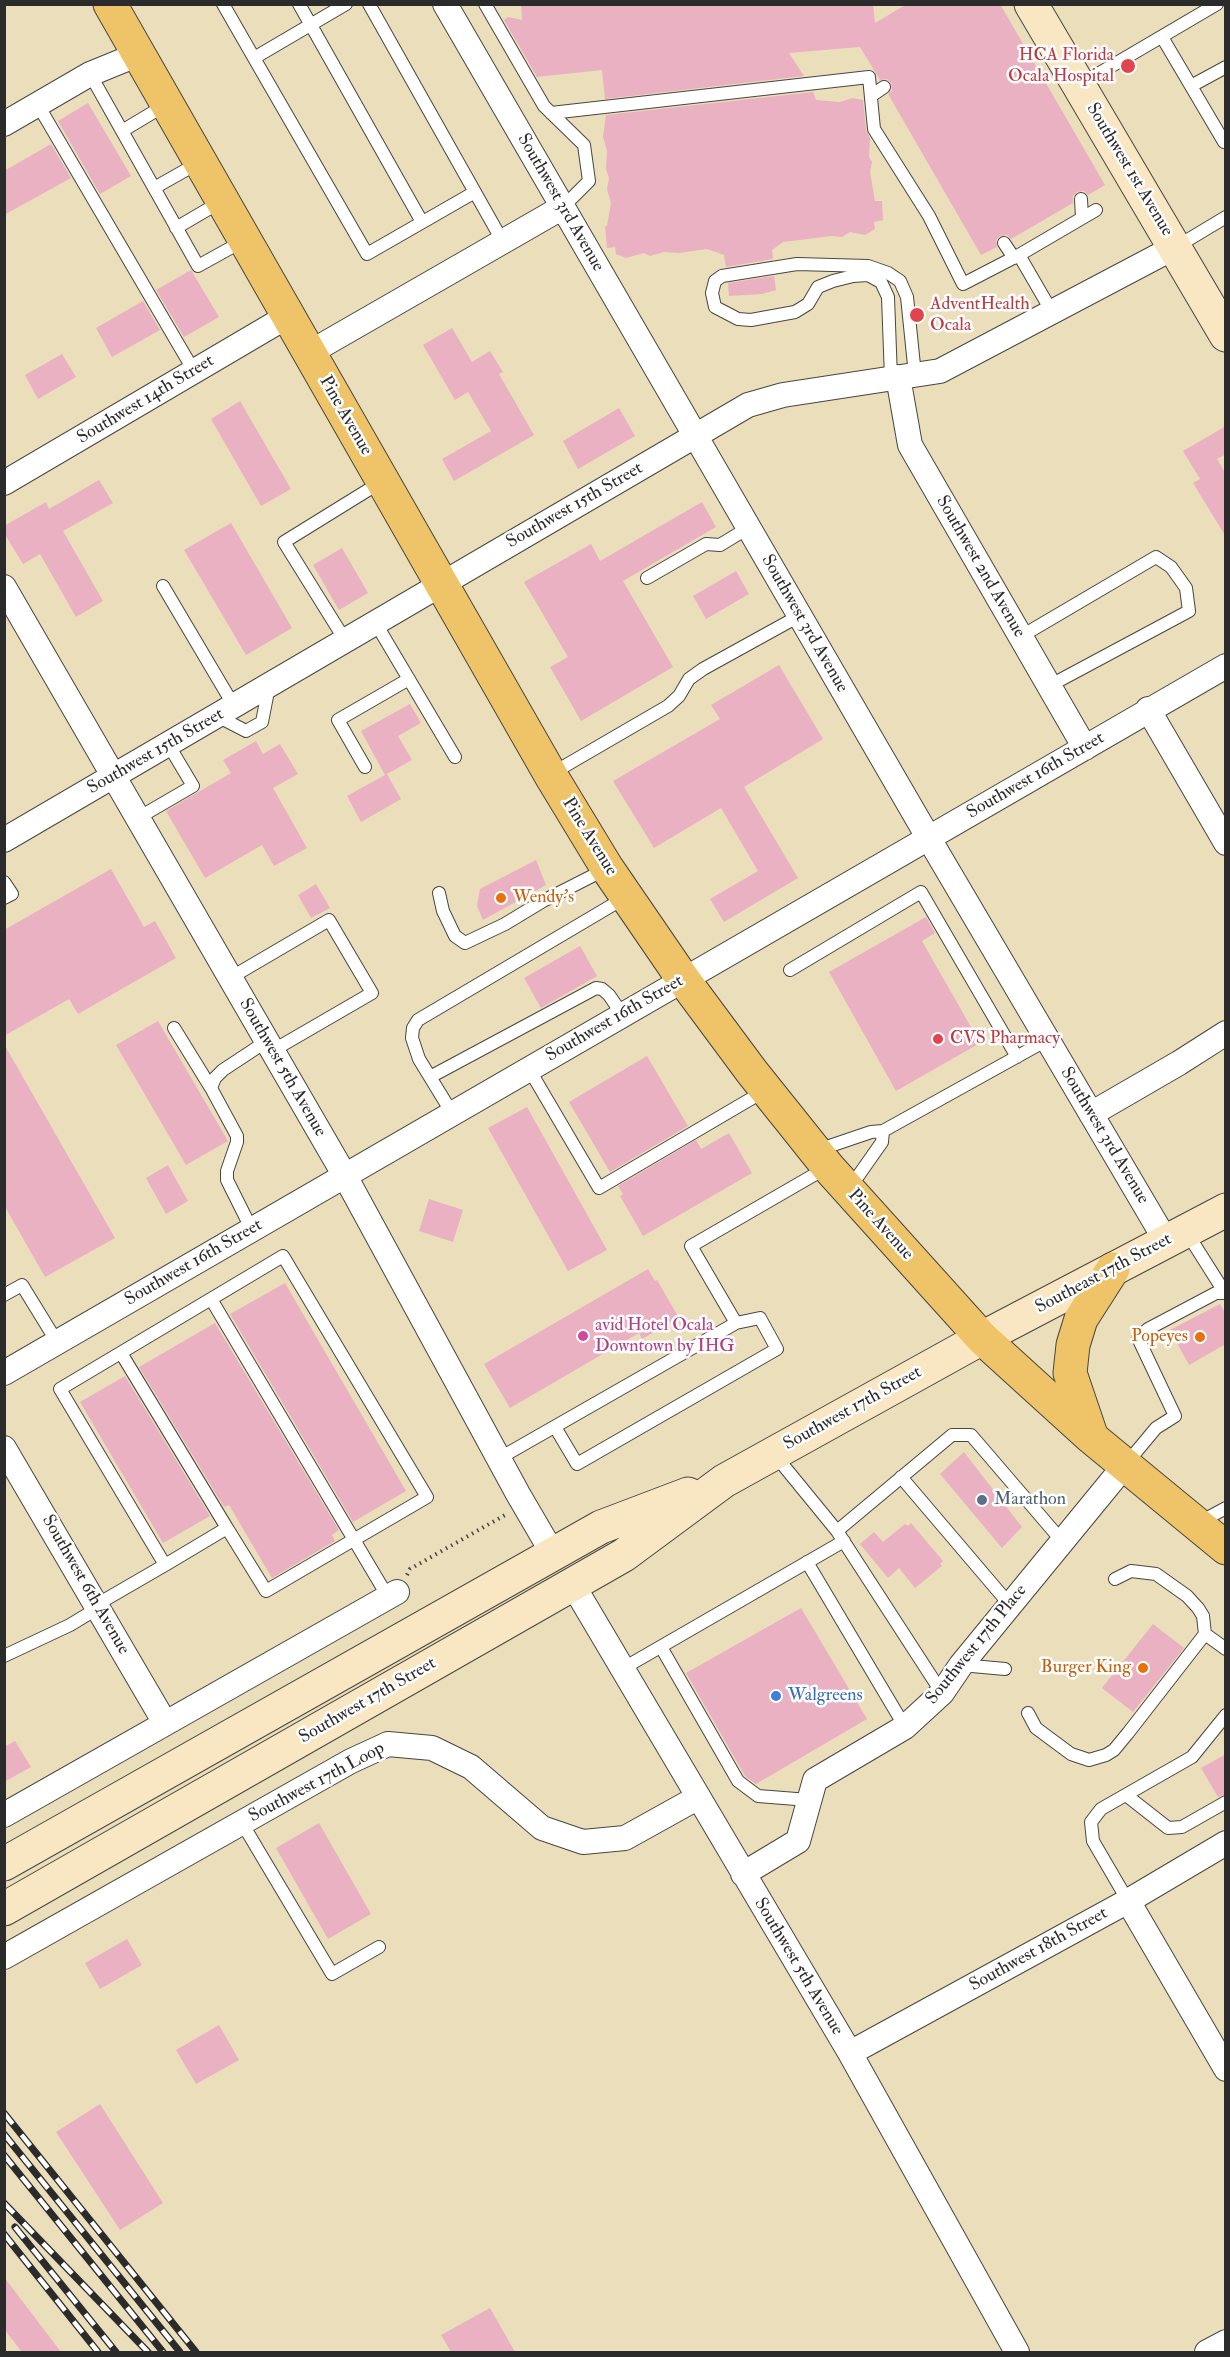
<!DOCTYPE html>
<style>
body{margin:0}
#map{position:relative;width:1230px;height:2357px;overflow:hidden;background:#ebdebb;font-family:"IM FELL Double Pica",serif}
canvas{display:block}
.frame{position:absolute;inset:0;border:6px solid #2b2b2b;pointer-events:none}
</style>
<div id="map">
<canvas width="1230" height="2357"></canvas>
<div class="frame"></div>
</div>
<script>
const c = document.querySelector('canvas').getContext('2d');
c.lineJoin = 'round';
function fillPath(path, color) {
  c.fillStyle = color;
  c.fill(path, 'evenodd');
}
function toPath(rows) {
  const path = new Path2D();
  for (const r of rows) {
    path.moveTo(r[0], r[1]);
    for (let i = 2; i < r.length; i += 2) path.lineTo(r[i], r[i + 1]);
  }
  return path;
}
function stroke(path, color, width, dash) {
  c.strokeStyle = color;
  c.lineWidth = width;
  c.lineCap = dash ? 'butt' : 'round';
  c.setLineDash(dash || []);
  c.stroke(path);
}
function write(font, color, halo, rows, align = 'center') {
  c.font = font + ' "IM FELL Double Pica",serif';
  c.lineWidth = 5;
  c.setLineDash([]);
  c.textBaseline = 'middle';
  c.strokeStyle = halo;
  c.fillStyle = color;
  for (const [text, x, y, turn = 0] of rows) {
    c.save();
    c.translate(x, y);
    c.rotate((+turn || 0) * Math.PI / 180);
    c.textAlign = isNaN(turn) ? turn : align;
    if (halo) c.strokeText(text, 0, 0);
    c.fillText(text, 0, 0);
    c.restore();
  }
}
fillPath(toPath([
 [521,4,873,4,875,23,907,4,1000,4,1105,185,1088,195,1084,191,1077,192,1073,196,1073,203,1011,239,1007,235,1000,236,996,240,997,247,981,255,888,94,892,90,891,83,887,79,880,80,860,47,789,53,804,76,605,99,602,70,537,77,504,20,508,17,522,20],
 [813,92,816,100,840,102,852,98,863,100,866,130,870,138,869,157,872,162,870,172,875,201,882,201,883,220,874,222,875,229,865,235,850,232,842,237,832,236,783,242,772,250,773,259,726,267,724,255,707,249,679,253,664,252,650,256,644,253,626,258,616,254,615,247,607,248,605,226,607,226,611,203,607,189,609,178,606,169,607,151,603,137,606,115],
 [88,103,131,176,100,194,58,121],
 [51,144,71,178,4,215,4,171],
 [191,270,219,317,184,337,156,290],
 [774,276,776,290,762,294,729,296,728,283],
 [143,301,160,330,112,357,96,328],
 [452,328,472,362,490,351,503,372,499,374,534,435,454,481,442,459,491,431,468,392,455,400,423,345],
 [62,354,76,377,38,399,25,375],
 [240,401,291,489,261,506,211,419],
 [619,408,635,436,578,469,563,441],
 [1226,426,1226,454,1217,459,1226,474,1226,537,1193,483,1200,479,1183,451],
 [99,480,113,503,63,531,103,601,76,617,40,554,23,564,4,533,4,526,46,502,49,509],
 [702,502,716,527,623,581,673,667,581,721,550,667,568,657,524,582,591,544,600,561],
 [231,523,292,628,246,655,184,550],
 [342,548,368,593,339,610,313,565],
 [736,571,749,594,706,619,693,596],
 [779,665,823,739,744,787,798,878,724,922,710,899,758,871,721,808,654,848,613,781,720,719,711,705],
 [410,704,421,723,398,736,412,760,387,774,401,799,361,822,347,796,385,775,361,731],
 [256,741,263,754,280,744,298,774,273,788,307,848,274,866,262,845,205,878,166,811,231,773,223,760],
 [536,860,546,885,483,920,477,906,480,889],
 [111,869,144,927,155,921,176,958,78,1014,69,999,4,1036,4,930],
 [316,884,330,908,311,918,298,895],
 [926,917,935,933,922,941,980,1043,896,1091,829,972],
 [580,946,597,976,541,1008,524,978],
 [158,1021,228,1141,186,1165,116,1045],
 [4,1044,115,1238,45,1277,4,1205],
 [647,1056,688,1126,610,1172,569,1102],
 [527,1107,607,1250,568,1271,488,1128],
 [729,1133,752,1173,643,1236,620,1196,623,1194,618,1186,696,1140,701,1149],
 [168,1165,188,1201,166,1214,146,1178],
 [429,1199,463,1210,453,1242,419,1231],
 [648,1269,655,1281,657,1280,679,1318,642,1339,639,1333,510,1408,484,1364],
 [285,1283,406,1491,353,1522,230,1314],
 [1220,1304,1226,1314,1226,1344,1189,1365,1170,1330],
 [215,1323,339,1530,332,1535,335,1541,272,1578,229,1505,224,1507,139,1367],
 [125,1376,210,1516,163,1543,80,1402],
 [964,1452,1022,1527,1002,1548,940,1474],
 [911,1523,943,1561,940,1564,942,1566,915,1588,899,1568,888,1578,860,1544,874,1532,883,1542,905,1524,908,1526],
 [801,1608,867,1719,756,1784,745,1776,686,1673],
 [1153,1624,1184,1648,1133,1712,1102,1688],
 [15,1741,31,1767,4,1782,4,1747],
 [1226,1754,1226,1794,1218,1797,1201,1768],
 [319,1823,371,1914,328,1939,276,1848],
 [127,1939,142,1965,100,1989,85,1963],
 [219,2025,239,2060,196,2084,176,2050],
 [100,2104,163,2203,120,2230,56,2132],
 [4,2277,61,2352,22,2352,4,2329],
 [490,2308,515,2352,451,2352,441,2335]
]), '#eab1c3');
const lane = toPath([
 [223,4,254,58,346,4],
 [299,4,422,222],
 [369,4,503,242],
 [485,4,544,106,584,145,589,181,563,207],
 [1162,37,1224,142,1226,142],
 [254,58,367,254,475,192],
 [90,74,198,266,243,241],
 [1081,84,1217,4],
 [1191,86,1226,67],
 [871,96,884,87],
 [38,105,194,371],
 [551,113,869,77,874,129,929,216,963,284,1019,255,1052,312],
 [122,131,167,104],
 [154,188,200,162],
 [1081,199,1082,218],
 [176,228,222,201],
 [1004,243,1014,258],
 [1176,247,1226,217],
 [1019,255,1096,210],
 [891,378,888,297,881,282,868,275,853,276,833,281,818,287,808,304,795,312,751,320,738,319,715,307,712,293,715,281,722,276,797,264,868,266,888,273,900,281,907,297,915,375],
 [647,578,706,544,720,545,748,528],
 [163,586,234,706],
 [375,622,455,757],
 [1020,637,1156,557,1171,567,1186,588,1189,611,1049,686],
 [345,640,284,542,381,482],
 [217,716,246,731,262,722,269,686],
 [365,767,338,720,409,679],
 [551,774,668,706,679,696,689,679,703,669,799,616],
 [138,818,193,786,168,744],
 [4,882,12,894,4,898],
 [439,893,443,911,455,936,465,943,505,924,543,901,606,869],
 [790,970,921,892,1017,1057],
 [230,978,329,920,372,993,272,1051],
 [174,1028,211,1088],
 [529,1069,599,1188,766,1090],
 [430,1077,596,988,602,989,609,995,622,1014],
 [452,1113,419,1059,412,1038,413,1028,418,1020,626,897],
 [883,1131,1047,1040],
 [818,1150,871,1132,883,1131,882,1142,849,1189],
 [252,1230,227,1180,227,1171,237,1142,237,1136,211,1088,215,1078,223,1070,267,1041],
 [1187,1233,1225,1293],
 [283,1256,427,1497,266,1591,227,1528,165,1565,60,1389,283,1256],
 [4,1295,22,1285,57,1342],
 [211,1299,388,1597],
 [121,1353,227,1528],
 [555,1427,577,1464,777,1349,760,1318,736,1323],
 [774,1454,837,1531,942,1693],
 [498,1459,736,1323,691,1246,826,1168],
 [1126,1464,1156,1428,1175,1416,1138,1338,1148,1329,1216,1293,1226,1293],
 [901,1477,1010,1605],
 [1198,1523,1226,1508],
 [837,1531,952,1435,971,1435,1062,1541],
 [807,1562,905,1727],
 [96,1605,165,1565],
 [1205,1634,1226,1649],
 [661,1647,738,1781,758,1796,809,1800],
 [4,1656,70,1625,98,1608],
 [961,1665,1005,1669],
 [622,1669,844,1541],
 [1028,1713,1036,1728,1071,1754,1089,1760,1106,1755,1114,1750,1128,1733,1205,1634,1203,1616,1198,1608,1187,1596,1156,1574,1131,1571,1115,1579],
 [1126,1795,1168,1828,1182,1827,1226,1802],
 [242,1823,332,1974,379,1947],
 [1128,1901,1093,1841,1091,1822,1101,1809,1192,1757,1226,1715]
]);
const street = toPath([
 [445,4,928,837,1166,1241],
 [4,124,90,74,139,54],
 [309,353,563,207],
 [898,377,910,445,1085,748],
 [4,483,288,316],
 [4,587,345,1176,518,1494,553,1554],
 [1148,709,1226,843],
 [4,840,748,405,783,395,940,371,1175,247],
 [1091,1114,1179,1063,1226,1033],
 [4,1373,1226,666],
 [4,1448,165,1723],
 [573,1585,850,2053,1017,2352],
 [4,1815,397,1592],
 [743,1874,798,1841,815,1780,905,1727,942,1693,961,1665,1125,1465],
 [1128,1901,1226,2069],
 [4,1957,351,1761,388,1744,432,1748,471,1767,542,1828,583,1842,625,1838,697,1798],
 [850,2053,1128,1901,1226,1843],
 [1207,2352,1226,2342]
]);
const secondary = toPath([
 [1031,4,1226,335],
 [4,1864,601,1527,688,1494],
 [4,1909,624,1555,724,1481,982,1338,1226,1210]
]);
const highway = toPath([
 [110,4,553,779,607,868,683,979,752,1072,828,1167,982,1338,1091,1437,1226,1548],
 [1091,1435,1070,1373,1073,1345,1081,1319,1113,1269]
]);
stroke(lane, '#484641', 14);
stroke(street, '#484641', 26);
stroke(secondary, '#484641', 35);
stroke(highway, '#484641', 35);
stroke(toPath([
 [407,1575,410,1569,505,1515]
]), '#484641', 4, [1.5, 4.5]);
stroke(lane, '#fff', 12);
stroke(street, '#fff', 24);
stroke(secondary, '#f9e7c3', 33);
stroke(highway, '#efc469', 33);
const rail = toPath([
 [4,2113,196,2352],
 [4,2134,180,2352],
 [4,2155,163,2352],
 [4,2203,148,2352],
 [15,2227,116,2352],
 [4,2234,98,2352]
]);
stroke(rail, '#2b2b2b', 7);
stroke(rail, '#fff', 4.5, [14]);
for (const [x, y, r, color] of [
 [1128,66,8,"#e0444e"],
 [917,315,8,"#e0444e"],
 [501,898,6,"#e8710a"],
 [938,1039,6,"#e0444e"],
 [583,1336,6,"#d1479c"],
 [1200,1337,6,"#e8710a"],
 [982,1500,6,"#5c6f8a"],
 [1143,1668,6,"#e8710a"],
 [776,1696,6,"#3f7fe0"]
]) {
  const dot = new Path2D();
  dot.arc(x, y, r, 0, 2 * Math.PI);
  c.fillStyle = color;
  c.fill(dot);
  stroke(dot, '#fff', 2);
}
write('18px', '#be3a42', '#fff', [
 ["HCA Florida",1114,56,"right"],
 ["Ocala Hospital",1114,77,"right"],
 ["AdventHealth",930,305],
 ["Ocala",930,326],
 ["CVS Pharmacy",950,1039]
], 'left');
write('18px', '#2b2b2b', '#fff', [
 ["Southwest 1st Avenue",1129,170,59],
 ["Southwest 3rd Avenue",560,203,60],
 ["Southwest 14th Street",146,400,-31],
 ["Pine Avenue",345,416,60],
 ["Southwest 15th Street",575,506,-30],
 ["Southwest 2nd Avenue",980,567,60],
 ["Southwest 3rd Avenue",804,624,60],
 ["Southwest 15th Street",156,752,-30],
 ["Southwest 16th Street",1036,776,-30],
 ["Pine Avenue",589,837,58],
 ["Southwest 16th Street",615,1019,-30],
 ["Southwest 5th Avenue",282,1068,60],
 ["Southwest 3rd Avenue",1104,1136,59],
 ["Pine Avenue",880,1225,48],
 ["Southwest 16th Street",194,1263,-30],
 ["Southeast 17th Street",1104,1274,-28],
 ["Southwest 17th Street",853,1409,-29],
 ["Southwest 6th Avenue",85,1585,60],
 ["Southwest 17th Place",977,1645,-51],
 ["Southwest 17th Street",368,1701,-30],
 ["Southwest 17th Loop",317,1783,-28],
 ["Southwest 18th Street",1039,1950,-29],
 ["Southwest 5th Avenue",798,1967,59]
]);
write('18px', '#c56008', '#fff', [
 ["Wendy's",513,898,"left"],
 ["Popeyes",1188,1337],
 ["Burger King",1131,1668]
], 'right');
write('18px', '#b23c85', '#fff', [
 ["avid Hotel Ocala",595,1326],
 ["Downtown by IHG",595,1347]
], 'left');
write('18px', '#4e5e75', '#fff', [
 ["Marathon",994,1500]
], 'left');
write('18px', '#366cbe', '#fff', [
 ["Walgreens",788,1696]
], 'left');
</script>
